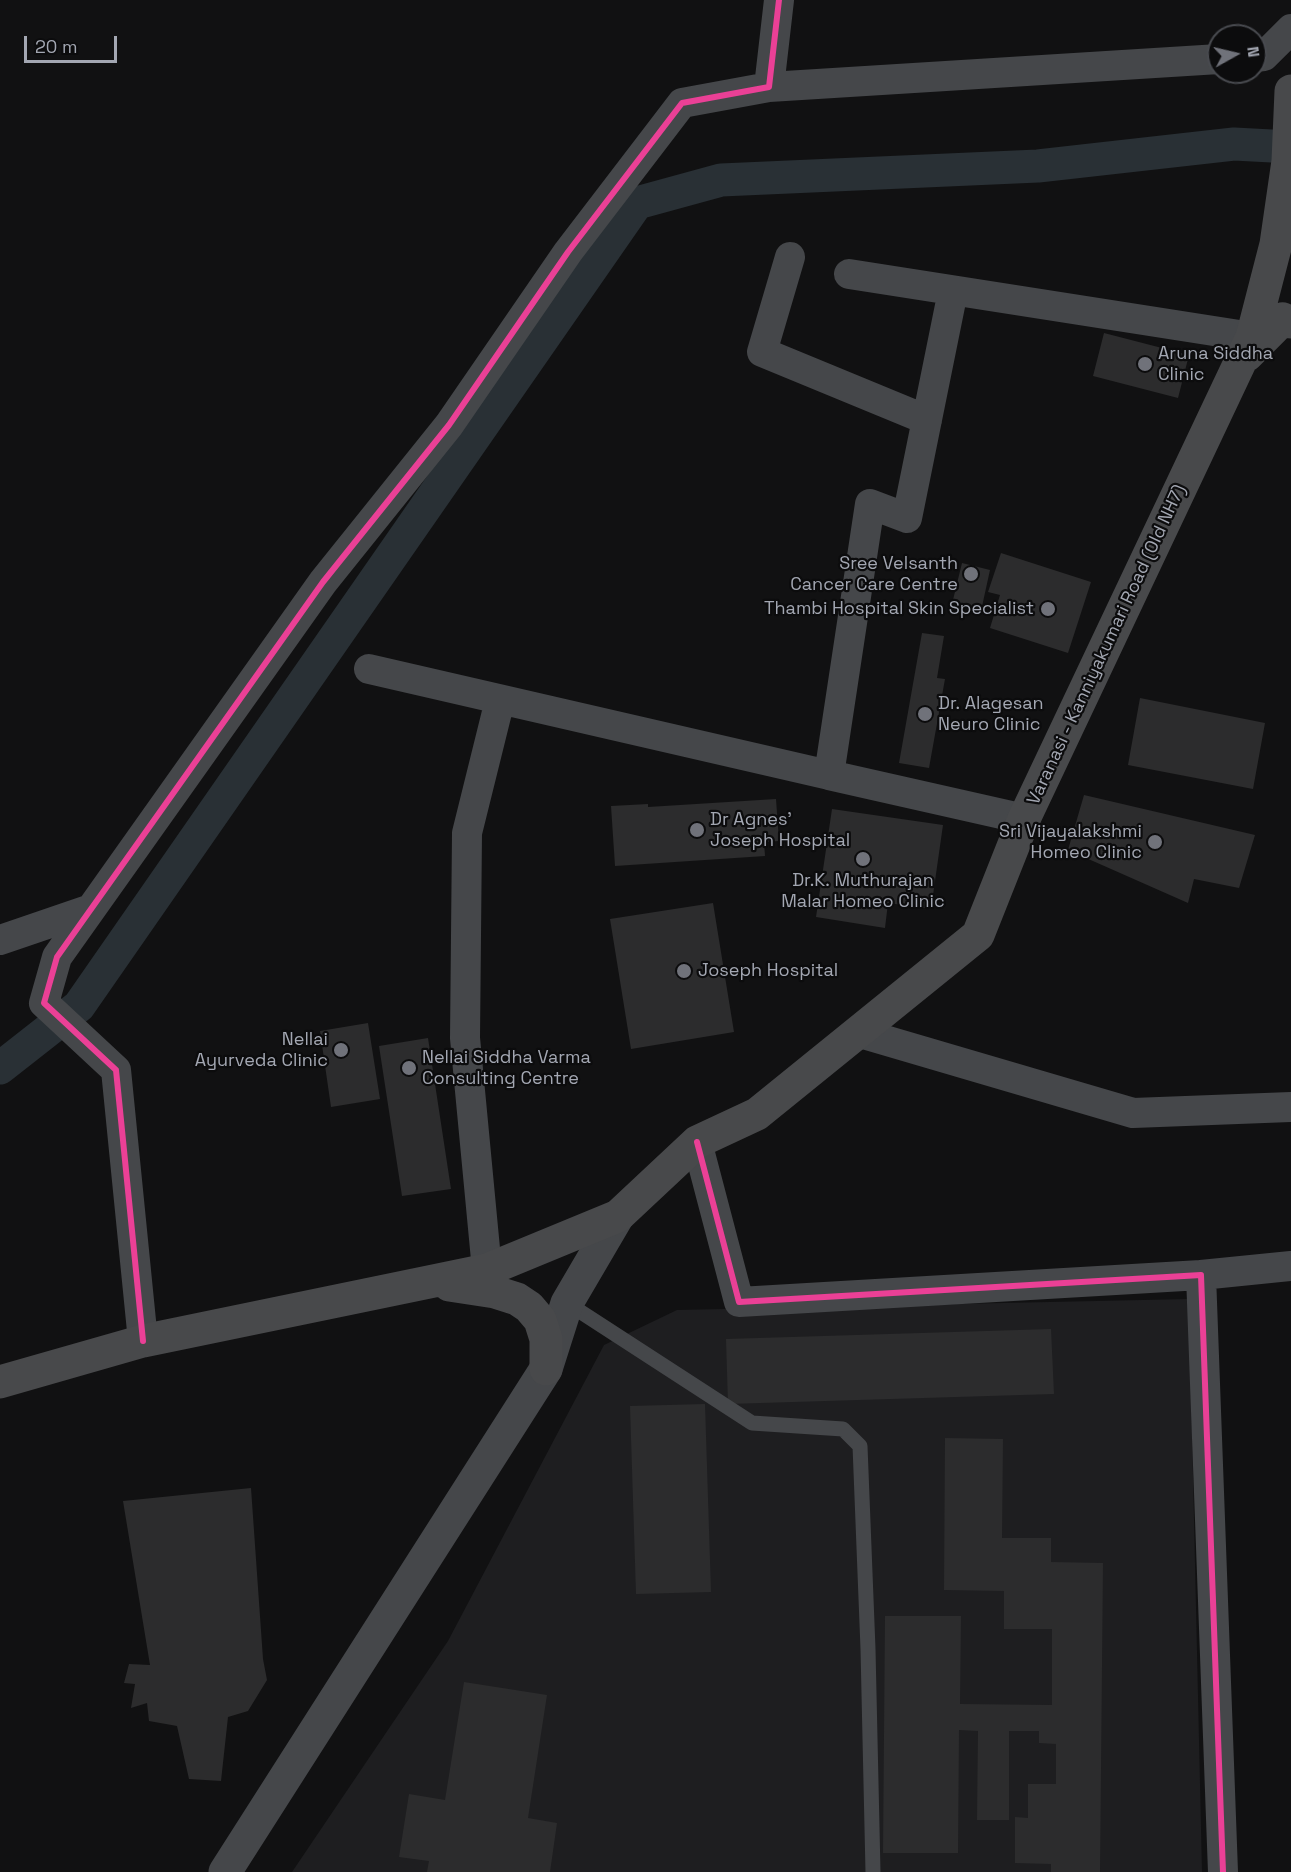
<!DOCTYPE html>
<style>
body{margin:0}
#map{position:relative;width:1291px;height:1872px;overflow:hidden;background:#111112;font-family:"Space Grotesk",sans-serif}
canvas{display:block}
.north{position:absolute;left:1207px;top:24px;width:60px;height:60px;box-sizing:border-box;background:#0c0c0d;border:2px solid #484a4f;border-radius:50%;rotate:82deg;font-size:16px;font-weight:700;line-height:24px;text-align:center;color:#a3a7b2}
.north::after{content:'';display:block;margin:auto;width:21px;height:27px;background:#70727a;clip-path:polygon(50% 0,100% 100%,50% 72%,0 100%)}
.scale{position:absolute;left:24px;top:36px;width:93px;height:27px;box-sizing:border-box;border:3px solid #a3a7b2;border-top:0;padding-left:8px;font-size:18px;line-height:21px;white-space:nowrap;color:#a3a7b2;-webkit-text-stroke:4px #0c0c0d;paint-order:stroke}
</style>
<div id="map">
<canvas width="1291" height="1872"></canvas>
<div class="north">N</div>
<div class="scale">20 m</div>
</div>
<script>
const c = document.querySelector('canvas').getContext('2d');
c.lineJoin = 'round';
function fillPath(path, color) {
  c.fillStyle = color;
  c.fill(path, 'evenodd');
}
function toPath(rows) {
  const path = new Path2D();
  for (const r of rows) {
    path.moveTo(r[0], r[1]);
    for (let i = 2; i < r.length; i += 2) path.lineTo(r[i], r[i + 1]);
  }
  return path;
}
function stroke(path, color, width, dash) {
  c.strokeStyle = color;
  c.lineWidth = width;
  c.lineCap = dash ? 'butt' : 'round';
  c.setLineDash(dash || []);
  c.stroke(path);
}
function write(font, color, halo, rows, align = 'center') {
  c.font = font + ' "Space Grotesk",sans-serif';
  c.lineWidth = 4.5;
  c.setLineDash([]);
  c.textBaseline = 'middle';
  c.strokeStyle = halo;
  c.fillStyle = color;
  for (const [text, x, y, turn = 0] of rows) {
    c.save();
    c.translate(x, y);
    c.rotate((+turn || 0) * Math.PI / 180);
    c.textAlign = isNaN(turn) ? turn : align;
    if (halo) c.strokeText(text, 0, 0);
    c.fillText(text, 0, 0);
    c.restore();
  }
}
fillPath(toPath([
 [1189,1299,1202,1872,292,1872,448,1641,604,1345,677,1310]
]), '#1e1e20');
stroke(toPath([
 [0,1068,79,1006,637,203,721,180,1038,166,1234,144,1291,147]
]), '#293035', 33);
fillPath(toPath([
 [1104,333,1189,355,1178,398,1093,376],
 [1001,553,1091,582,1068,653,990,628,1000,595,988,592],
 [962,563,990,570,981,611,952,604],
 [922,633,944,636,937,678,945,679,929,768,899,763],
 [1140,698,1265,723,1253,789,1128,765],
 [1084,795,1255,835,1239,888,1194,879,1188,903,1068,850],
 [776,799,779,841,764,842,765,856,615,866,611,806,648,804,648,807],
 [832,809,943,825,931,909,888,903,885,928,816,917],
 [713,903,734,1032,631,1049,610,919],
 [368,1023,380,1099,331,1107,320,1031],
 [428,1038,451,1189,402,1196,379,1046],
 [1051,1329,1054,1394,728,1404,726,1339],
 [705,1404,711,1592,636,1594,630,1406],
 [945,1438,1003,1439,1002,1538,1051,1538,1051,1562,1103,1563,1100,1872,1051,1872,1051,1864,1015,1863,1015,1817,1028,1818,1028,1784,1056,1784,1056,1744,1039,1743,1039,1731,1009,1731,1009,1820,977,1820,978,1731,959,1730,958,1853,883,1853,885,1616,961,1616,960,1704,1052,1705,1052,1629,1004,1629,1004,1591,944,1590],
 [251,1488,263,1659,267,1680,248,1711,228,1717,221,1781,189,1779,177,1726,149,1721,147,1703,131,1708,135,1684,124,1683,129,1664,150,1665,123,1501],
 [464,1682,547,1695,528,1818,557,1823,550,1872,427,1872,429,1861,399,1857,409,1794,445,1800]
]), '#2c2c2d');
stroke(toPath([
 [567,1303,752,1423,843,1429,860,1446,868,1649,873,1872]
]), '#45474a', 15);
stroke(toPath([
 [1255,57,1264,56,1291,29],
 [769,87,1219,59],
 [790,257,762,352,927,420],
 [849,274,1252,337],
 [953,291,907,518,870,504,829,775,1024,819],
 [369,669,829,775],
 [0,940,91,909],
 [857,1032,1133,1113,1291,1107],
 [697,1142,739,1302,1201,1275,1223,1872],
 [487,1270,465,1038,467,833,500,700],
 [1201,1275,1291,1266],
 [143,1341,116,1070,44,1003,57,957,323,582,449,425,568,252,682,103,769,87,779,0]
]), '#45474a', 30);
stroke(toPath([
 [225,1872,546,1369,567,1303,618,1216]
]), '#45474a', 33);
stroke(toPath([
 [1247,355,1283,319,1291,322],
 [449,1285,495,1292,517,1299,529,1307,540,1320,546,1339,546,1369],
 [0,1382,143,1341,487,1270,618,1216,697,1142,757,1114,978,935,1024,819,1252,337,1276,244,1288,161,1291,91]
]), '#48494b', 33);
stroke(toPath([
 [697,1142,739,1302,1201,1275,1223,1872],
 [143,1341,116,1070,44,1003,57,957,323,582,449,425,568,252,682,103,769,87,779,0]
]), '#ea4096', 6);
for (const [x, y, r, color] of [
 [1145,364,8,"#70727a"],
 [971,574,8,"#70727a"],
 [1048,609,8,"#70727a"],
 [925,714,8,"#70727a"],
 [697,830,8,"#70727a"],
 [1155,842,8,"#70727a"],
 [863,859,8,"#70727a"],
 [684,971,8,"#70727a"],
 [341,1050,8,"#70727a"],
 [409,1068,8,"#70727a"]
]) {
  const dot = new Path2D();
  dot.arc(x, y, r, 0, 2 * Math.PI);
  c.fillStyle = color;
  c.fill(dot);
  stroke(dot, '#0c0c0d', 2);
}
write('18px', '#a3a7b2', '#0c0c0d', [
 ["Aruna Siddha",1158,354],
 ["Clinic",1158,375],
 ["Sree Velsanth",958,564,"right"],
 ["Cancer Care Centre",958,585,"right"],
 ["Thambi Hospital Skin Specialist",1034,609,"right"],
 ["Dr. Alagesan",938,704],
 ["Neuro Clinic",938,725],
 ["Dr Agnes'",710,820],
 ["Joseph Hospital",710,841],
 ["Sri Vijayalakshmi",1142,832,"right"],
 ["Homeo Clinic",1142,853,"right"],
 ["Dr.K. Muthurajan",863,881,"center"],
 ["Malar Homeo Clinic",863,902,"center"],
 ["Joseph Hospital",698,971],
 ["Nellai",328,1040,"right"],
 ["Ayurveda Clinic",328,1061,"right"],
 ["Nellai Siddha Varma",422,1058],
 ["Consulting Centre",422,1079]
], 'left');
write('18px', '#a3a7b2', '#0c0c0d', [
 ["Varanasi - Kanniyakumari Road (Old NH7)",1107,645,-65]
]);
</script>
